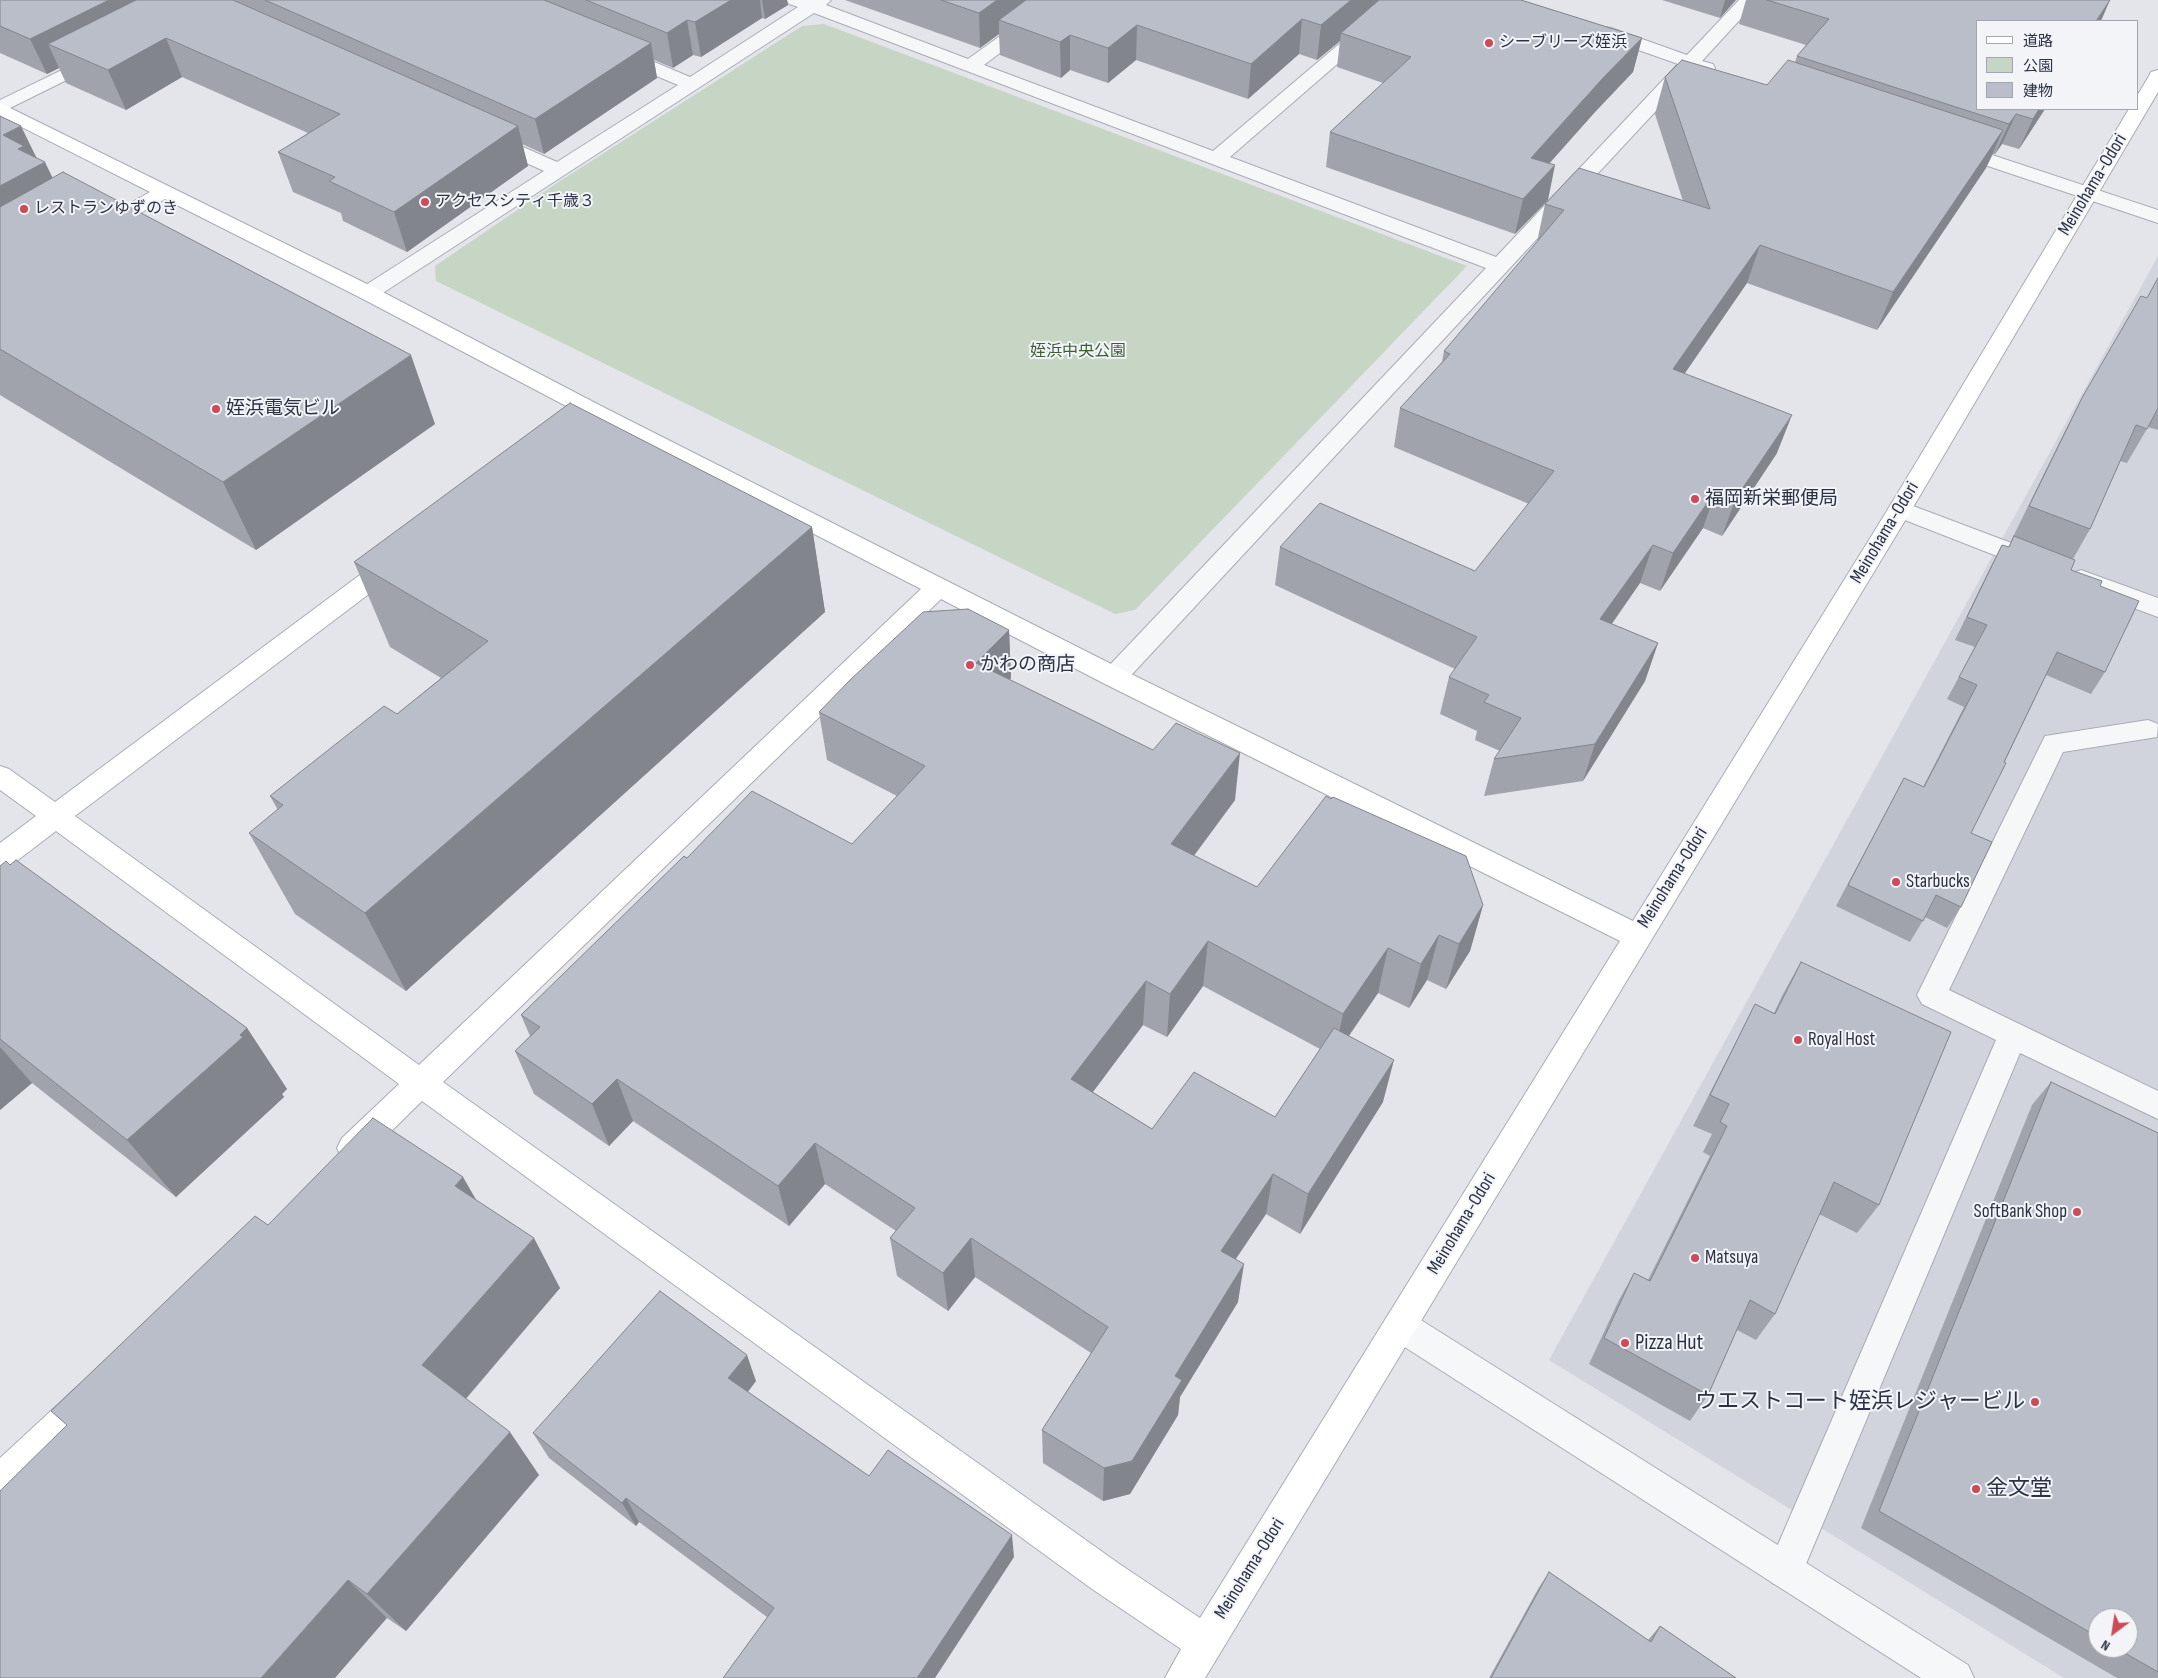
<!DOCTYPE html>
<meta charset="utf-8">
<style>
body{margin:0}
#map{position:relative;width:2158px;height:1678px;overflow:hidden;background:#e3e5eb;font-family:"Sofia Sans Condensed","Noto Sans JP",sans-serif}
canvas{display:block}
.legend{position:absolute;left:1976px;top:20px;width:162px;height:90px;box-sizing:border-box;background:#f2f4f8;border:1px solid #a2a6b0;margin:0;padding:6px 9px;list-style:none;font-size:15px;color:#2b3243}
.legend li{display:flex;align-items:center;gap:10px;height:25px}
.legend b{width:25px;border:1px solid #a2a6b0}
.north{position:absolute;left:2088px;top:1608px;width:50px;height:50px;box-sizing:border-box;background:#f2f4f8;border:1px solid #a2a6b0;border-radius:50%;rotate:211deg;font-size:14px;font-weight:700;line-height:20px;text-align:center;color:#2b3243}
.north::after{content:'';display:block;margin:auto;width:18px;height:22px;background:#ce4a59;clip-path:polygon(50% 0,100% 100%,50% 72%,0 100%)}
</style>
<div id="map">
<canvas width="2158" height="1678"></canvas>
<ul class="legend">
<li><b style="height:6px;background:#fff"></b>道路</li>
<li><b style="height:14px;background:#c7d5c4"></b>公園</li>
<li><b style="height:14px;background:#babec8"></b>建物</li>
</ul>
<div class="north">N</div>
</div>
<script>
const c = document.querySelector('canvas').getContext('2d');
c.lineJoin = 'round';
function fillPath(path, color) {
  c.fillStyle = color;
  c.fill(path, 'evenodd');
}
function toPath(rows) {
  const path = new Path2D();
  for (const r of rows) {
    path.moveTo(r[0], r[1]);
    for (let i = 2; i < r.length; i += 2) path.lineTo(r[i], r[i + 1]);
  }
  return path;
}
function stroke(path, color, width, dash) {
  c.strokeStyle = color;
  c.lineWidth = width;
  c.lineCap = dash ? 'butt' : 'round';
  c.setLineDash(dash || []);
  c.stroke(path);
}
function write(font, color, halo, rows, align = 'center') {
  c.font = font + ' "Sofia Sans Condensed","Noto Sans JP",sans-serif';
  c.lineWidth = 4;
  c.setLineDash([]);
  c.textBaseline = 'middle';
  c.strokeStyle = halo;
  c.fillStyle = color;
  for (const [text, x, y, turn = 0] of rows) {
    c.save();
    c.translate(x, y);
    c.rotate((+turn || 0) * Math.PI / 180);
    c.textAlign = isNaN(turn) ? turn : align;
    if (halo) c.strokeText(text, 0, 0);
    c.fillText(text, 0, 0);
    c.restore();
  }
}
fillPath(toPath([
 [2158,256,2158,1678,2064,1678,1549,1360],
 [2098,1618,2128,1618,2128,1648,2098,1648]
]), '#d1d4dd');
fillPath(toPath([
 [824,24,1467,266,1135,610,1115,614,436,281,435,266,554,185,802,26]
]), '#c7d5c4');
const lane = toPath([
 [1900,501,2043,555,2046,561,2043,567,2034,569,2025,567,1892,515,1888,509,1892,503,1900,501],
 [2081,570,2158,598,2158,617,2072,585,2069,579,2072,573,2081,570],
 [2148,720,2158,724,2157,737,2063,752,1949,990,2158,1091,2158,1119,2020,1053,1798,1583,1785,1588,1772,1583,1767,1570,1996,1040,1922,1004,1917,995,2045,736,2148,720]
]);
const street = toPath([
 [786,0,831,0,826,5,968,59,1050,0,1070,0,984,65,1213,151,1391,0,1411,0,1230,157,1496,257,1678,64,1599,36,1596,32,1599,28,1605,27,1611,28,1687,55,1739,0,1758,0,1702,61,1713,64,1715,68,1713,72,1706,74,1694,70,1123,684,1114,686,1105,684,1101,677,1105,670,1486,268,814,13,375,298,368,299,361,298,357,293,361,288,544,171,484,144,481,140,484,136,491,134,498,136,557,162,678,85,616,59,613,55,616,51,622,50,628,51,690,77,798,7,789,4,786,0],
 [97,53,103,54,106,58,103,62,0,113,0,100,97,53],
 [1953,142,2158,210,2158,223,1946,152,1943,148,1946,144,1953,142],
 [1401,1310,1413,1315,1968,1665,1974,1678,1921,1678,1389,1337,1384,1326,1389,1315,1401,1310]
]);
const secondary = toPath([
 [2158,70,2158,92,1912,509,1205,1678,1165,1678,1181,1649,1092,1589,422,1101,364,1158,353,1162,342,1158,337,1148,342,1138,399,1084,56,831,10,866,0,869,0,843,36,816,0,790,0,766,9,769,55,802,384,557,393,555,402,557,405,563,402,569,75,816,419,1065,921,589,587,417,361,298,165,199,109,231,102,233,95,231,92,227,95,223,150,192,0,116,0,103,375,288,603,407,1123,670,1633,921,1890,506,2129,109,2137,109,2137,96,2149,76,2151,72,2158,70],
 [941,599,1105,684,1620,941,1200,1618,1118,1563,443,1082,941,599],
 [92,1379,104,1384,109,1396,104,1408,12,1494,0,1500,0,1458,80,1384,92,1379]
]);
stroke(lane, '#a8acb5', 2);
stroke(street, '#a8acb5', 2);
stroke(secondary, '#a8acb5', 2);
fillPath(lane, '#f5f7f9');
fillPath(street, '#f5f7f9');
fillPath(secondary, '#fff');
fillPath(toPath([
 [0,0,787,0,788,5,765,19,762,18,701,57,693,55,673,68,654,60,657,78,544,154,522,144,528,166,407,252,343,221,341,213,293,192,278,152,308,133,182,77,126,110,66,83,59,68,47,74,0,53],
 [845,0,1521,0,1642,38,1633,72,1595,112,1549,163,1548,200,1515,234,1326,167,1330,132,1383,83,1337,67,1340,41,1317,60,1299,54,1248,99,1136,60,1108,83,1070,70,1061,78,1000,55,999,34,980,48],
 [1662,0,1736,0,1720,18],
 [1746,0,2110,0,1977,109,2045,109,2019,149,2002,144,1995,154,1993,154,1986,168,1877,330,1747,283,1684,374,1777,453,1722,536,1703,528,1660,591,1640,583,1612,624,1658,643,1645,681,1583,781,1484,796,1494,759,1500,751,1475,740,1477,731,1440,714,1449,677,1455,669,1275,585,1280,547,1475,571,1529,504,1394,447,1400,408,1442,362,1444,351,1537,242,1545,204,1683,201,1655,114,1665,77,1767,85,1795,62,1797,56,1806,45,1739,24],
 [0,116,37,158,52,178,435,424,256,550,0,395],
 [2158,278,2158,430,2148,427,2127,463,2120,461,2090,529,2073,559,2071,570,2100,586,2105,672,2091,694,2046,675,1971,833,1961,907,1947,928,1925,917,1910,942,1836,906,1904,778,1923,787,1964,707,1947,699,1975,647,1955,640,1990,568,2002,545,2008,547,2012,541,2011,541,2065,431,2083,396,2147,298],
 [812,527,825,612,406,991,295,914,249,833,278,810,270,796,397,714,441,678,390,647,354,562],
 [1009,630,1011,678,1009,680,1235,800,1194,856,1257,887,1483,905,1470,951,1446,989,1427,980,1409,1008,1378,993,1349,1036,1383,1102,1300,1234,1266,1214,1236,1259,1238,1302,1180,1397,1178,1415,1130,1494,1103,1501,1043,1463,1042,1430,1091,1353,975,1277,948,1311,897,1276,890,1238,896,1231,825,1184,789,1226,633,1121,609,1146,534,1094,515,1051,530,1036,521,1015,687,858,852,844,897,796,827,760,819,712],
 [1203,986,1320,1049,1275,1117,1152,1129,1093,1092,1143,1025,1167,1037],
 [0,866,247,1028,287,1089,282,1094,284,1097,176,1197,32,1083,0,1110],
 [1801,962,1879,1205,1857,1233,1819,1214,1775,1314,1756,1340,1737,1330,1708,1395,1690,1421,1589,1364,1619,1300,1634,1273,1648,1280,1710,1156,1703,1152,1712,1134,1693,1126,1739,1036,1755,1004,1774,1013,1783,994],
 [2051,1082,2158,1133,2158,1678,2117,1678,1861,1528,2032,1105],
 [2098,1618,2128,1648,2098,1648],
 [477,1201,560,1288,466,1399,539,1475,406,1631,387,1618,67,1425,268,1225],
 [756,1381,748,1392,869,1476,1014,1557,767,1617,639,1522,636,1526,549,1458,533,1433],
 [1549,1572,1648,1640,1660,1626,1736,1678,1489,1678,1538,1589]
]), '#a0a3ac');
fillPath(toPath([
 [109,0,192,0,48,44,59,68,47,74,30,39],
 [731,0,760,0,762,18,701,57,695,22],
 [762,0,787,0,788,5,765,19],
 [997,0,1047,0,999,20,999,34,980,48,979,13],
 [1351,0,1388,0,1341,33,1340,41,1317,60,1321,25],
 [1725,0,1736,0,1720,18],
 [2110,0,2101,21,2096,21],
 [1302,19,1299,54,1248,99,1251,64],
 [687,20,693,55,673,68,667,33],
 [1137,25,1136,60,1108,83,1108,48],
 [1070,35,1070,70,1061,78,1060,42],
 [166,38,182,77,126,110,108,70],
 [1642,38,1633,72,1595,112,1524,192,1531,158,1603,78],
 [651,43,657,78,544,154,535,119],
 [2039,109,2045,109,2019,149,2033,119],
 [2016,114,2002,144,1995,154,2009,124],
 [21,126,40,165,45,162,78,231,0,275,0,186,3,135],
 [518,126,528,166,407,252,394,212],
 [2003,130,1986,168,1877,330,1893,292],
 [1555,165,1548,200,1515,234,1523,199],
 [1760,245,1747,283,1661,408,1673,369],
 [411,355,435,424,256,550,223,482],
 [1792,415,1777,453,1722,536,1736,498],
 [1716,490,1703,528,1660,591,1673,553],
 [812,527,825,612,406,991,365,913],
 [1653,545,1640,583,1588,657,1600,619],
 [1009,630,1011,678,979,711,976,663],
 [1658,643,1645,681,1583,781,1595,744],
 [1240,753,1235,800,1168,890,1171,844],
 [1483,905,1470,951,1446,989,1459,944],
 [1439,935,1427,980,1409,1008,1421,964],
 [1208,941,1203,986,1167,1037,1170,994],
 [1388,948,1378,993,1334,1057,1343,1014],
 [1146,981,1143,1025,1071,1121,1071,1079],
 [247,1028,287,1089,282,1094,284,1097,176,1197,127,1140],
 [0,1047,32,1083,0,1110],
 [1394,1060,1383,1102,1300,1234,1308,1194],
 [617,1079,633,1121,609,1146,592,1104],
 [815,1143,825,1184,789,1226,778,1186],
 [1273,1174,1266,1214,1215,1289,1221,1251],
 [463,1177,493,1229,455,1186],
 [534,1238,560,1288,455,1411,422,1365],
 [971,1238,975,1277,948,1311,943,1273],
 [1244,1264,1238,1302,1180,1397,1178,1415,1130,1494,1103,1501,1104,1468,1175,1376],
 [747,1355,756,1381,738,1404,728,1378],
 [510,1432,539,1475,406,1631,367,1594],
 [626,1498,639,1522,636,1526,622,1503],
 [1012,1535,1014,1557,935,1678,917,1678],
 [348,1580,387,1618,335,1678,261,1678]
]), '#82858c');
const building = toPath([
 [0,0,109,0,30,39,0,26,0,0],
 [136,0,233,0,518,126,394,212,329,181,335,177,278,152,340,114,166,38,108,70,48,44,136,0],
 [265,0,544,0,651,43,535,119,265,0],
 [586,0,731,0,695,22,687,20,667,33,586,0],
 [941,0,997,0,979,13,941,0],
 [1026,0,1351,0,1321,25,1302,19,1251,64,1137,25,1108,48,1070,35,1060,42,999,20,1026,0],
 [1379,0,1521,0,1642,38,1603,78,1531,158,1555,165,1523,199,1330,132,1411,57,1341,33,1379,0],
 [1767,0,2110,0,2096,21,1977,21,1977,109,2039,109,2033,119,2016,114,2009,124,1797,56,1829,19,1767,0],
 [1682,60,1767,85,1788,60,2003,130,1893,292,1760,245,1673,369,1792,415,1736,498,1716,490,1673,553,1653,545,1600,619,1658,643,1595,744,1494,759,1521,718,1484,702,1489,695,1449,677,1477,637,1280,547,1320,503,1475,571,1554,471,1400,408,1450,354,1444,351,1564,210,1545,204,1579,168,1710,209,1665,77,1682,60],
 [0,116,21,126,3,135,24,146,18,149,45,162,0,186,0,116],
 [63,172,411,355,223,482,0,349,0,207,63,172],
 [2158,278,2158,408,2147,429,2136,425,2090,529,2029,506,2083,396,2141,296,2147,298,2158,278],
 [570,403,812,527,365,913,249,833,283,805,270,796,384,706,397,714,488,641,354,562,570,403],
 [2014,536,2075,560,2071,570,2102,581,2100,586,2139,601,2105,672,2057,652,2004,762,2006,763,1971,833,1992,842,1961,907,1936,895,1923,921,1848,885,1904,778,1924,787,1977,685,1959,677,1987,625,1967,617,2002,545,2009,547,2014,536],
 [968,609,1009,630,976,663,1153,750,1176,723,1240,753,1171,844,1257,887,1326,796,1331,799,1333,797,1466,856,1483,905,1459,944,1439,935,1421,964,1388,948,1343,1014,1208,941,1170,994,1146,981,1071,1079,1152,1129,1194,1072,1275,1117,1334,1028,1394,1060,1308,1194,1273,1174,1221,1251,1244,1264,1175,1376,1182,1380,1132,1461,1104,1468,1042,1430,1108,1327,971,1238,943,1273,890,1238,915,1208,815,1143,778,1186,617,1079,592,1104,515,1051,540,1027,521,1015,684,856,687,858,752,791,852,844,925,766,819,712,850,680,923,612,968,609],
 [16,860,247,1028,240,1035,243,1037,127,1140,0,1039,0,866,6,861,10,865,16,860],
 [1801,962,1951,1032,1879,1205,1834,1182,1775,1314,1750,1300,1708,1395,1604,1338,1634,1273,1650,1281,1727,1126,1720,1122,1729,1104,1710,1095,1755,1004,1775,1014,1801,962],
 [2051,1082,2158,1133,2158,1672,2116,1648,2128,1648,2128,1618,2098,1618,2098,1637,1879,1511,2051,1082],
 [373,1118,463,1177,455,1186,534,1238,422,1365,510,1432,367,1594,348,1580,261,1678,0,1678,0,1491,67,1425,51,1411,255,1216,268,1225,373,1118],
 [660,1291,747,1355,728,1378,869,1476,888,1450,1012,1535,917,1678,723,1678,774,1608,626,1498,622,1503,533,1433,660,1291],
 [1549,1572,1651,1642,1660,1626,1736,1678,1491,1678,1549,1572]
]);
fillPath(building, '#babec8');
stroke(building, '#82858c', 1);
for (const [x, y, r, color] of [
 [1489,43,5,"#ce4a59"],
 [425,202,5,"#ce4a59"],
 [24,209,5,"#ce4a59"],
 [216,409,5,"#ce4a59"],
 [1695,499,5,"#ce4a59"],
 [970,665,5,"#ce4a59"],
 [1896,882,5,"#ce4a59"],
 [1798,1040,5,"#ce4a59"],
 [2077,1212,5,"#ce4a59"],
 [1695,1258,5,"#ce4a59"],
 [1625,1343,5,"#ce4a59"],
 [2035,1402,5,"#ce4a59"],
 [1976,1489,5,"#ce4a59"]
]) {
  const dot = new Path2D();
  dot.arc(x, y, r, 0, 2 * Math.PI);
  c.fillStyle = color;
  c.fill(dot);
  stroke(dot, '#f2f4f8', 2);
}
write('16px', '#2b3243', '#f2f4f8', [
 ["シーブリーズ姪浜",1499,43],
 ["アクセスシティ千歳３",435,202],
 ["レストランゆずのき",34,209]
], 'left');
write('16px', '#3e5e38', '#f2f4f8', [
 ["姪浜中央公園",1078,352]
]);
write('19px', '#2b3243', '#f2f4f8', [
 ["Meinohama-Odori",2093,185,-59],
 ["Meinohama-Odori",1885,533,-59],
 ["Meinohama-Odori",1673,878,-58],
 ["Meinohama-Odori",1462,1224,-59],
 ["Meinohama-Odori",1250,1569,-58]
]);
write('19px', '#2b3243', '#f2f4f8', [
 ["姪浜電気ビル",226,409],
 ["福岡新栄郵便局",1705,499],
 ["かわの商店",980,665],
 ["Starbucks",1906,882],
 ["Royal Host",1808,1040],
 ["SoftBank Shop",2067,1212,"right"],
 ["Matsuya",1705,1258]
], 'left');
write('22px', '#2b3243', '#f2f4f8', [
 ["Pizza Hut",1635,1343],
 ["ウエストコート姪浜レジャービル",2025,1402,"right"],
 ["金文堂",1986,1489]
], 'left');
</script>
